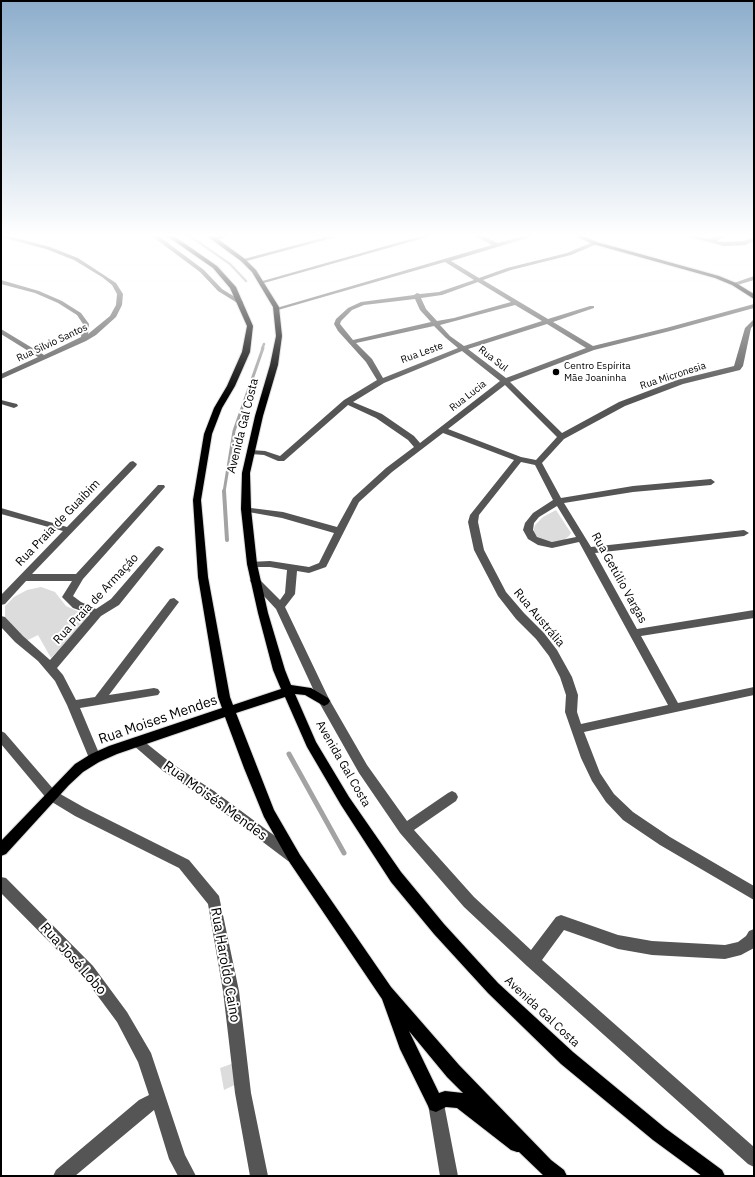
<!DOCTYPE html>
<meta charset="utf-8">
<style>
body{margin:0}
#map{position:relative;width:755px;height:1177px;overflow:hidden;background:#fff;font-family:"IBM Plex Sans",sans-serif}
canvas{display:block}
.frame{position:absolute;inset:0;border:2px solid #000;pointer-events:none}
</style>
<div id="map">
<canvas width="755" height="1177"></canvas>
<div class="frame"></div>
</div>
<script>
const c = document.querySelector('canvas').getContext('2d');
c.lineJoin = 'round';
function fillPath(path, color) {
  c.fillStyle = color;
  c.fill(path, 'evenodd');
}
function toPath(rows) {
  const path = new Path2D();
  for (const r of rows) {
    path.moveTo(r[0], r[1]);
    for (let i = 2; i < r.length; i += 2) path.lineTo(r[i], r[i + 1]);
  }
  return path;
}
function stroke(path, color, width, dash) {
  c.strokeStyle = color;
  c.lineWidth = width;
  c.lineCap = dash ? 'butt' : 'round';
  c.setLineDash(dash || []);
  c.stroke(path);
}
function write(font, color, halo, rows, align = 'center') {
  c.font = font + ' "IBM Plex Sans",sans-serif';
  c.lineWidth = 4;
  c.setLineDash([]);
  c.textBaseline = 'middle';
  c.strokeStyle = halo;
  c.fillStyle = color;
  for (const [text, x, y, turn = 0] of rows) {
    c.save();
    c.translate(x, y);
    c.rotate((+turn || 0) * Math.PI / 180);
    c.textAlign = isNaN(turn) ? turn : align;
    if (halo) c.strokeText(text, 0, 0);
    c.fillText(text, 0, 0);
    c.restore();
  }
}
fillPath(toPath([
 [556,510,571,533,569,536,563,541,553,542,538,538,533,532,535,525,543,517],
 [41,587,55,592,66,606,88,616,87,619,51,658,38,635,26,641,5,617,5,606,14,597,27,590],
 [234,1063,239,1083,224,1090,220,1068]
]), '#dcdcdc');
stroke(toPath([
 [187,234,230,264,246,281],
 [262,349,264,344]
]), '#a3a3a3', 2.5);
stroke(toPath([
 [224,492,234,431,263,348]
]), '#a3a3a3', 3);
stroke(toPath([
 [224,491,227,540]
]), '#a3a3a3', 4);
stroke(toPath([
 [289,754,344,853]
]), '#a3a3a3', 5);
const major = toPath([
 [164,234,171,234,217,266,236,287,253,326,250,352,235,386,222,408,212,434,201,500,208,577,230,697,233,705,281,689,273,670,258,613,247,564,241,509,242,473,255,416,270,365,276,336,273,307,252,272,241,261,204,234,211,234,245,259,256,270,279,307,282,336,278,365,263,416,250,473,251,509,257,564,268,613,285,670,291,685,311,688,328,698,330,701,328,704,324,706,305,695,295,694,316,742,349,797,401,872,444,924,498,983,573,1052,665,1128,722,1170,725,1176,702,1176,653,1140,561,1064,488,993,434,934,391,882,341,805,307,747,285,697,236,713,274,810,300,855,391,987,459,1065,551,1160,564,1170,567,1176,544,1176,519,1152,517,1152,511,1150,457,1108,446,1107,436,1112,430,1110,400,1049,382,999,290,863,264,817,244,768,225,717,117,754,99,762,83,772,69,785,6,854,1,856,1,841,75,764,91,754,109,746,222,708,218,697,198,577,193,500,204,434,214,408,227,386,242,352,247,326,230,288,213,268,164,234],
 [409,1031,447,1077,463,1093,445,1091,439,1093,409,1031],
 [570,234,578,234,597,242,719,276,736,283,754,294,754,299,732,285,715,278,593,244,570,234]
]);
stroke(major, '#dbdbdb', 2);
fillPath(toPath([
 [1,234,50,247,78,258,116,283,123,294,122,305,116,317,96,335,86,341,1,379,1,374,38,357,1,334,1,329,44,355,81,337,83,324,77,315,58,303,35,293,1,284,1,280,39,291,62,301,81,313,89,324,88,334,110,316,116,305,117,294,112,285,102,277,74,260,46,249,1,237,1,234],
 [149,234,156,234,204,270,222,289,243,302,243,304,239,304,218,291,200,272,149,234],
 [225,234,235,234,214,241,211,239,225,234],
 [337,234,347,234,243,262,240,260,337,234],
 [428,234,438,234,264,283,259,282,428,234],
 [471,234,479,234,498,243,530,234,540,234,451,261,479,278,507,268,567,253,593,242,597,242,597,244,571,255,511,270,483,280,548,319,590,306,594,306,594,308,553,322,593,346,666,328,754,304,754,308,670,331,594,350,510,382,562,433,619,402,677,380,734,366,745,328,754,319,754,325,751,328,743,366,740,370,683,384,625,406,564,439,542,463,561,498,633,486,711,479,715,482,711,485,633,492,564,503,591,547,744,530,749,533,744,536,595,553,637,629,754,610,754,618,641,636,678,703,754,687,754,695,584,732,600,773,614,794,633,812,670,837,754,886,754,900,660,845,623,820,606,802,592,781,581,758,565,712,566,695,560,677,549,656,536,639,516,619,498,596,474,550,468,522,470,515,514,460,443,433,392,472,359,502,326,567,309,573,297,571,295,594,285,607,329,699,367,765,407,821,448,793,452,791,456,793,458,797,456,801,414,830,474,897,531,950,556,917,561,915,618,935,652,941,725,945,738,942,746,936,749,931,754,929,754,948,741,955,725,959,652,955,618,949,564,930,542,960,754,1147,754,1167,748,1164,527,966,464,907,400,833,359,773,320,704,276,609,250,581,251,579,259,579,280,600,285,593,287,570,270,567,252,567,249,566,247,564,249,562,270,561,309,567,319,563,334,533,282,518,243,511,241,509,243,507,283,512,337,527,353,498,386,468,414,447,408,440,376,418,348,405,284,461,278,461,264,455,251,454,247,452,251,450,265,451,280,456,344,400,377,380,366,362,338,331,334,324,336,319,348,308,361,302,414,295,417,293,420,294,439,292,474,280,445,262,278,310,273,309,492,245,471,234],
 [478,282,511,302,454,318,437,321,426,309,421,298,442,295,478,282],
 [415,299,420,310,431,322,353,340,340,324,341,321,352,310,364,305,415,299],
 [515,305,542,321,464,346,450,336,440,325,515,305],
 [547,324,586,348,506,378,468,349,547,324],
 [434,326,446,338,458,348,383,378,372,359,356,343,434,326],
 [462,351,500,381,420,443,414,436,382,414,353,402,384,383,462,351],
 [505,385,557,437,536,460,521,457,448,429,505,385],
 [521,462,535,465,553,500,533,513,525,523,523,530,528,539,538,545,552,548,579,542,668,705,581,724,577,712,578,695,572,677,557,650,544,633,524,613,506,592,484,550,478,522,479,515,521,462],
 [557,506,576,537,552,542,537,537,533,530,534,523,539,517,557,506],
 [677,234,688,234,710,239,723,234,731,234,717,241,724,242,744,241,754,237,754,241,745,245,724,246,677,234],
 [754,276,754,280,734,286,731,284,754,276],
 [1,400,17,404,18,406,14,408,1,404,1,400],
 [133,461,137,464,136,466,32,574,76,574,158,485,164,485,165,487,83,579,73,596,81,602,96,609,111,599,156,547,159,546,164,549,119,605,101,616,57,668,63,675,76,700,95,697,170,599,174,598,179,602,109,695,154,688,158,689,160,692,158,695,80,708,101,758,99,762,95,763,91,762,89,758,67,705,55,681,38,661,15,642,1,627,1,616,5,617,23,636,50,660,90,614,73,608,62,597,72,581,26,581,5,604,1,605,1,595,63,531,1,514,1,508,67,527,130,462,133,461],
 [1,731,5,733,55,791,85,808,189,860,219,896,239,991,251,1093,268,1176,250,1176,235,1093,223,991,208,904,179,868,75,816,47,799,1,744,1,731],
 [137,737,141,739,171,763,214,791,298,853,300,857,298,861,293,863,288,861,206,799,163,771,133,745,131,742,133,739,137,737],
 [1,877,6,878,93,966,127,1012,151,1053,185,1155,196,1176,178,1176,169,1159,154,1110,75,1176,53,1176,56,1170,139,1100,149,1095,138,1062,117,1022,83,976,1,893,1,877],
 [436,1096,442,1098,444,1104,458,1176,440,1176,428,1104,430,1098,436,1096]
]), '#555');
fillPath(major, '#000');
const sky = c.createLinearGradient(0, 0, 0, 399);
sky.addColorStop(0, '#8cadcc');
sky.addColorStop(0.59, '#fff');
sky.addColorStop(1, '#ffffff00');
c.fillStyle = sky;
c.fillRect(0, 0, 755, 399);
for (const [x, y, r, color] of [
 [556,372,4,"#000"]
]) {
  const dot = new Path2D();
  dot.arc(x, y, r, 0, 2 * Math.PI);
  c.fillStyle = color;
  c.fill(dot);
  stroke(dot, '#fff', 1.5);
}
write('10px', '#000', '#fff', [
 ["Rua Silvio Santos",52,343,-25],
 ["Rua Leste",422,353,-20],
 ["Rua Sul",493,359,38],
 ["Rua Micronesia",673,376,-18],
 ["Rua Lucia",468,396,-38]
]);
write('10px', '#000', '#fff', [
 ["Centro Espírita",564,366],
 ["Mãe Joaninha",564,378]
], 'left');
write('12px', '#000', '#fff', [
 ["Avenida Gal Costa",243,426,-76],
 ["Rua Praia de Guaibim",58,523,-46],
 ["Rua Getúlio Vargas",619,578,61],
 ["Rua Praia de Armaçáo",96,599,-47],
 ["Rua Austrália",539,618,50],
 ["Avenida Gal Costa",343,764,60],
 ["Avenida Gal Costa",542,1012,43]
]);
write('14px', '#000', '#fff', [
 ["Rua Moises Mendes",158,720,-19],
 ["Rua Moisés Mendes",215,801,36],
 ["Rua José Lobo",73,959,48],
 ["Rua Haroldo Caino",225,965,80]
]);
</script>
